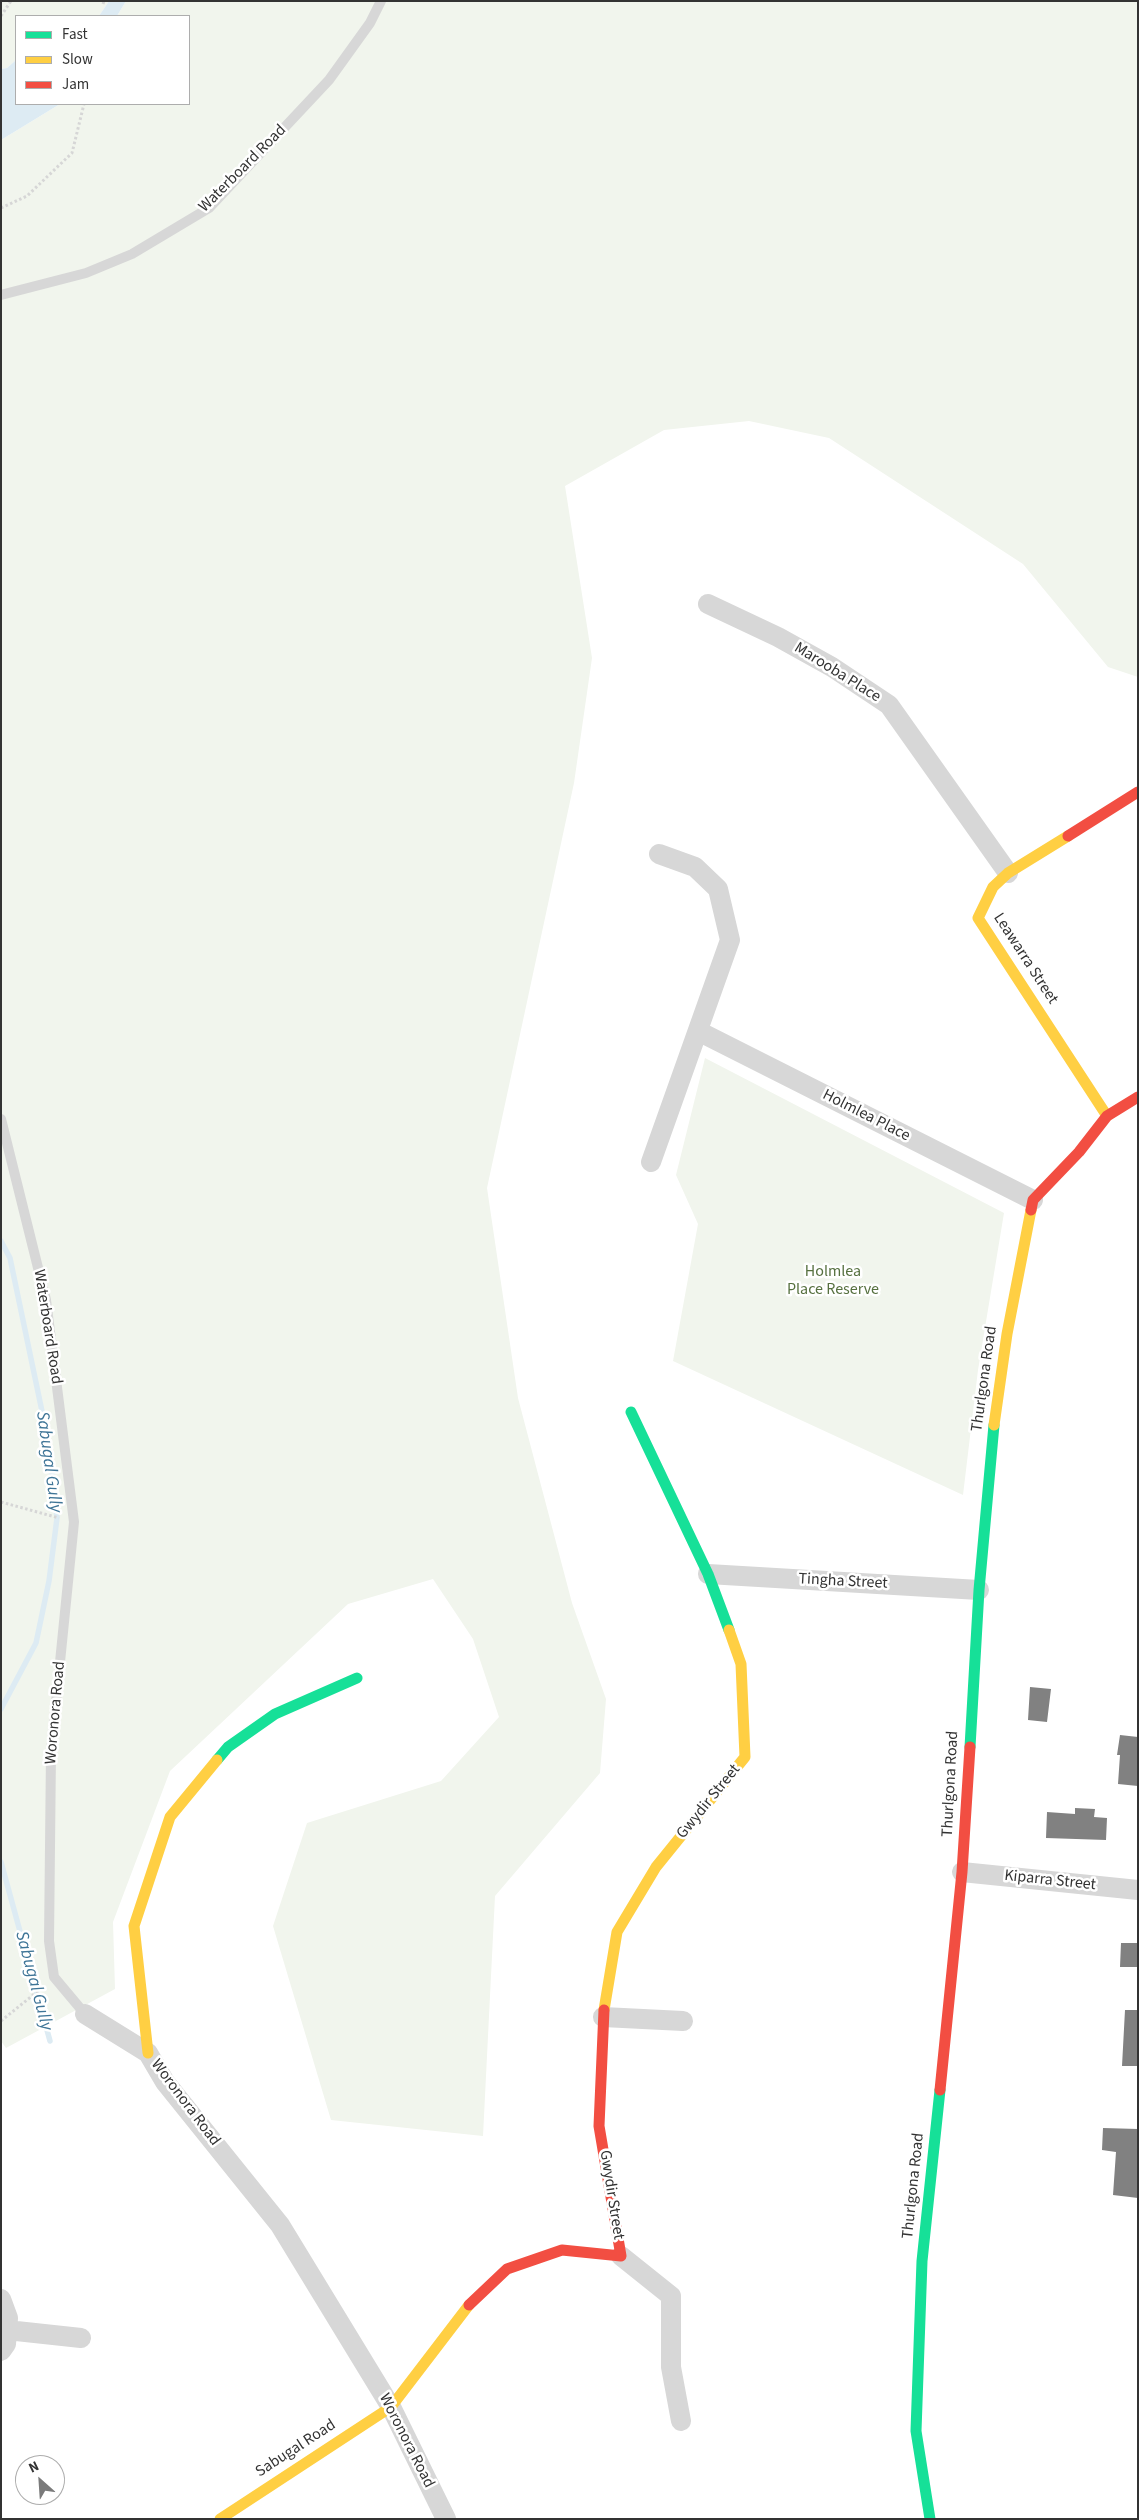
<!DOCTYPE html>
<style>
body{margin:0}
#map{position:relative;width:1139px;height:2520px;overflow:hidden;background:#fff;font-family:"Source Sans 3",sans-serif}
canvas{display:block}
.frame{position:absolute;inset:0;border:2px solid #333;pointer-events:none}
.legend{position:absolute;left:15px;top:15px;width:175px;height:90px;box-sizing:border-box;background:#fff;border:1px solid #adadad;margin:0;padding:6px 9px;list-style:none;font-size:15px;color:#333}
.legend li{display:flex;align-items:center;gap:10px;height:25px}
.legend b{width:25px;border:1px solid #adadad}
.north{position:absolute;left:15px;top:2455px;width:50px;height:50px;box-sizing:border-box;background:#fff;border:1px solid #adadad;border-radius:50%;rotate:334deg;font-size:14px;font-weight:700;line-height:20px;text-align:center;color:#333}
.north::after{content:'';display:block;margin:auto;width:18px;height:22px;background:#7a7a7a;clip-path:polygon(50% 0,100% 100%,50% 72%,0 100%)}
</style>
<div id="map">
<canvas width="1139" height="2520"></canvas>
<div class="frame"></div>
<ul class="legend">
<li><b style="height:6px;background:#16e098"></b>Fast</li>
<li><b style="height:6px;background:#ffcf43"></b>Slow</li>
<li><b style="height:6px;background:#f24e42"></b>Jam</li>
</ul>
<div class="north">N</div>
</div>
<script>
const c = document.querySelector('canvas').getContext('2d');
c.lineJoin = 'round';
function fillPath(path, color) {
  c.fillStyle = color;
  c.fill(path, 'evenodd');
}
function toPath(rows) {
  const path = new Path2D();
  for (const r of rows) {
    path.moveTo(r[0], r[1]);
    for (let i = 2; i < r.length; i += 2) path.lineTo(r[i], r[i + 1]);
  }
  return path;
}
function stroke(path, color, width, dash) {
  c.strokeStyle = color;
  c.lineWidth = width;
  c.lineCap = dash ? 'butt' : 'round';
  c.setLineDash(dash || []);
  c.stroke(path);
}
function write(font, color, halo, rows, align = 'center') {
  c.font = font + ' "Source Sans 3",sans-serif';
  c.lineWidth = 5;
  c.setLineDash([]);
  c.textBaseline = 'middle';
  c.strokeStyle = halo;
  c.fillStyle = color;
  for (const [text, x, y, turn = 0] of rows) {
    c.save();
    c.translate(x, y);
    c.rotate((+turn || 0) * Math.PI / 180);
    c.textAlign = isNaN(turn) ? turn : align;
    if (halo) c.strokeText(text, 0, 0);
    c.fillText(text, 0, 0);
    c.restore();
  }
}
fillPath(toPath([
 [1,1,109,1,99,16,16,16,16,60,7,68,1,69],
 [126,1,1138,1,1138,677,1108,667,1023,564,829,438,749,421,664,430,565,486,592,658,574,783,487,1188,518,1398,572,1603,606,1699,600,1773,495,1896,483,2136,331,2120,273,1926,307,1823,441,1781,499,1717,473,1639,433,1579,348,1604,170,1771,113,1922,115,1989,6,2048,1,2041,1,140,60,104,189,104,189,16,117,16],
 [705,1058,1004,1213,978,1370,963,1495,673,1361,698,1224,676,1175]
]), '#f1f5ed');
fillPath(toPath([
 [109,1,126,1,117,16,99,16],
 [16,60,16,104,60,104,1,140,1,69,7,68]
]), '#ddebf3');
stroke(toPath([
 [1,1241,10,1258,48,1440,57,1518,49,1581,36,1643,1,1709],
 [1,1862,50,2041]
]), '#ddebf3', 5.5);
fillPath(toPath([
 [1030,1687,1051,1689,1047,1722,1028,1720],
 [1120,1735,1138,1737,1138,1786,1118,1784,1120,1755,1117,1755],
 [1075,1808,1095,1809,1094,1817,1107,1818,1106,1840,1046,1838,1047,1812,1075,1814],
 [1121,1943,1138,1943,1138,1967,1120,1967],
 [1125,2010,1138,2010,1138,2066,1122,2066],
 [1103,2128,1138,2129,1138,2198,1113,2195,1116,2152,1102,2150]
]), '#818181');
stroke(toPath([
 [103,4,104,1],
 [1,16,11,1],
 [1,208,27,196,72,153,84,104],
 [1,1502,59,1518],
 [1,2021,43,1987]
]), '#d6d6d6', 3, [2.5, 2.5]);
stroke(toPath([
 [1,295,86,273,132,254,209,208,329,80,370,23,381,1],
 [1,1119,46,1300,74,1522,51,1752,49,1941,54,1977,85,2014]
]), '#d7d7d7', 10);
stroke(toPath([
 [708,604,778,637,832,667,889,705,1008,873],
 [698,1031,1033,1200],
 [651,1162,730,940,718,889,695,867,659,854],
 [708,1574,979,1590],
 [962,1872,1138,1890],
 [85,2014,148,2053,165,2082,280,2225,391,2407,446,2519],
 [603,2017,683,2021],
 [621,2256,671,2296,671,2367,681,2421],
 [1,2299,8,2318,6,2344,1,2351],
 [7,2330,81,2338]
]), '#d7d7d7', 20);
stroke(toPath([
 [631,1412,708,1574,729,1630],
 [970,1747,979,1590,994,1425],
 [217,1760,228,1747,275,1714,357,1678],
 [930,2519,916,2431,922,2261,940,2090]
]), '#16e098', 11);
stroke(toPath([
 [1068,836,1008,873,993,887,978,918,1107,1116],
 [994,1425,1007,1334,1031,1210],
 [604,2010,617,1932,656,1867,745,1757,741,1664,729,1630],
 [148,2053,134,1926,170,1817,217,1760],
 [220,2519,391,2407,469,2305]
]), '#ffcf43', 11);
stroke(toPath([
 [1068,836,1138,792],
 [1031,1210,1033,1200,1079,1152,1107,1116,1138,1097],
 [940,2090,962,1872,970,1747],
 [469,2305,507,2269,562,2250,621,2256,599,2126,604,2010]
]), '#f24e42', 11);
write('16px', '#333', '#fff', [
 ["Waterboard Road",243,169,-45],
 ["Marooba Place",837,673,32],
 ["Leawarra Street",1025,959,57],
 ["Holmlea Place",866,1116,27],
 ["Waterboard Road",47,1327,81],
 ["Thurlgona Road",985,1379,-82],
 ["Tingha Street",843,1582,3],
 ["Woronora Road",56,1713,-85],
 ["Thurlgona Road",951,1784,-87],
 ["Gwydir Street",709,1802,-51],
 ["Kiparra Street",1050,1881,6],
 ["Woronora Road",185,2103,53],
 ["Thurlgona Road",914,2186,-84],
 ["Gwydir Street",611,2195,81],
 ["Woronora Road",406,2441,63],
 ["Sabugal Road",296,2449,-33]
]);
write('16px', '#56703f', '#fff', [
 ["Holmlea",833,1272],
 ["Place Reserve",833,1290]
]);
write('italic 18px', '#3f7597', '#fff', [
 ["Sabugal Gully",48,1462,82],
 ["Sabugal Gully",33,1981,75]
]);
</script>
